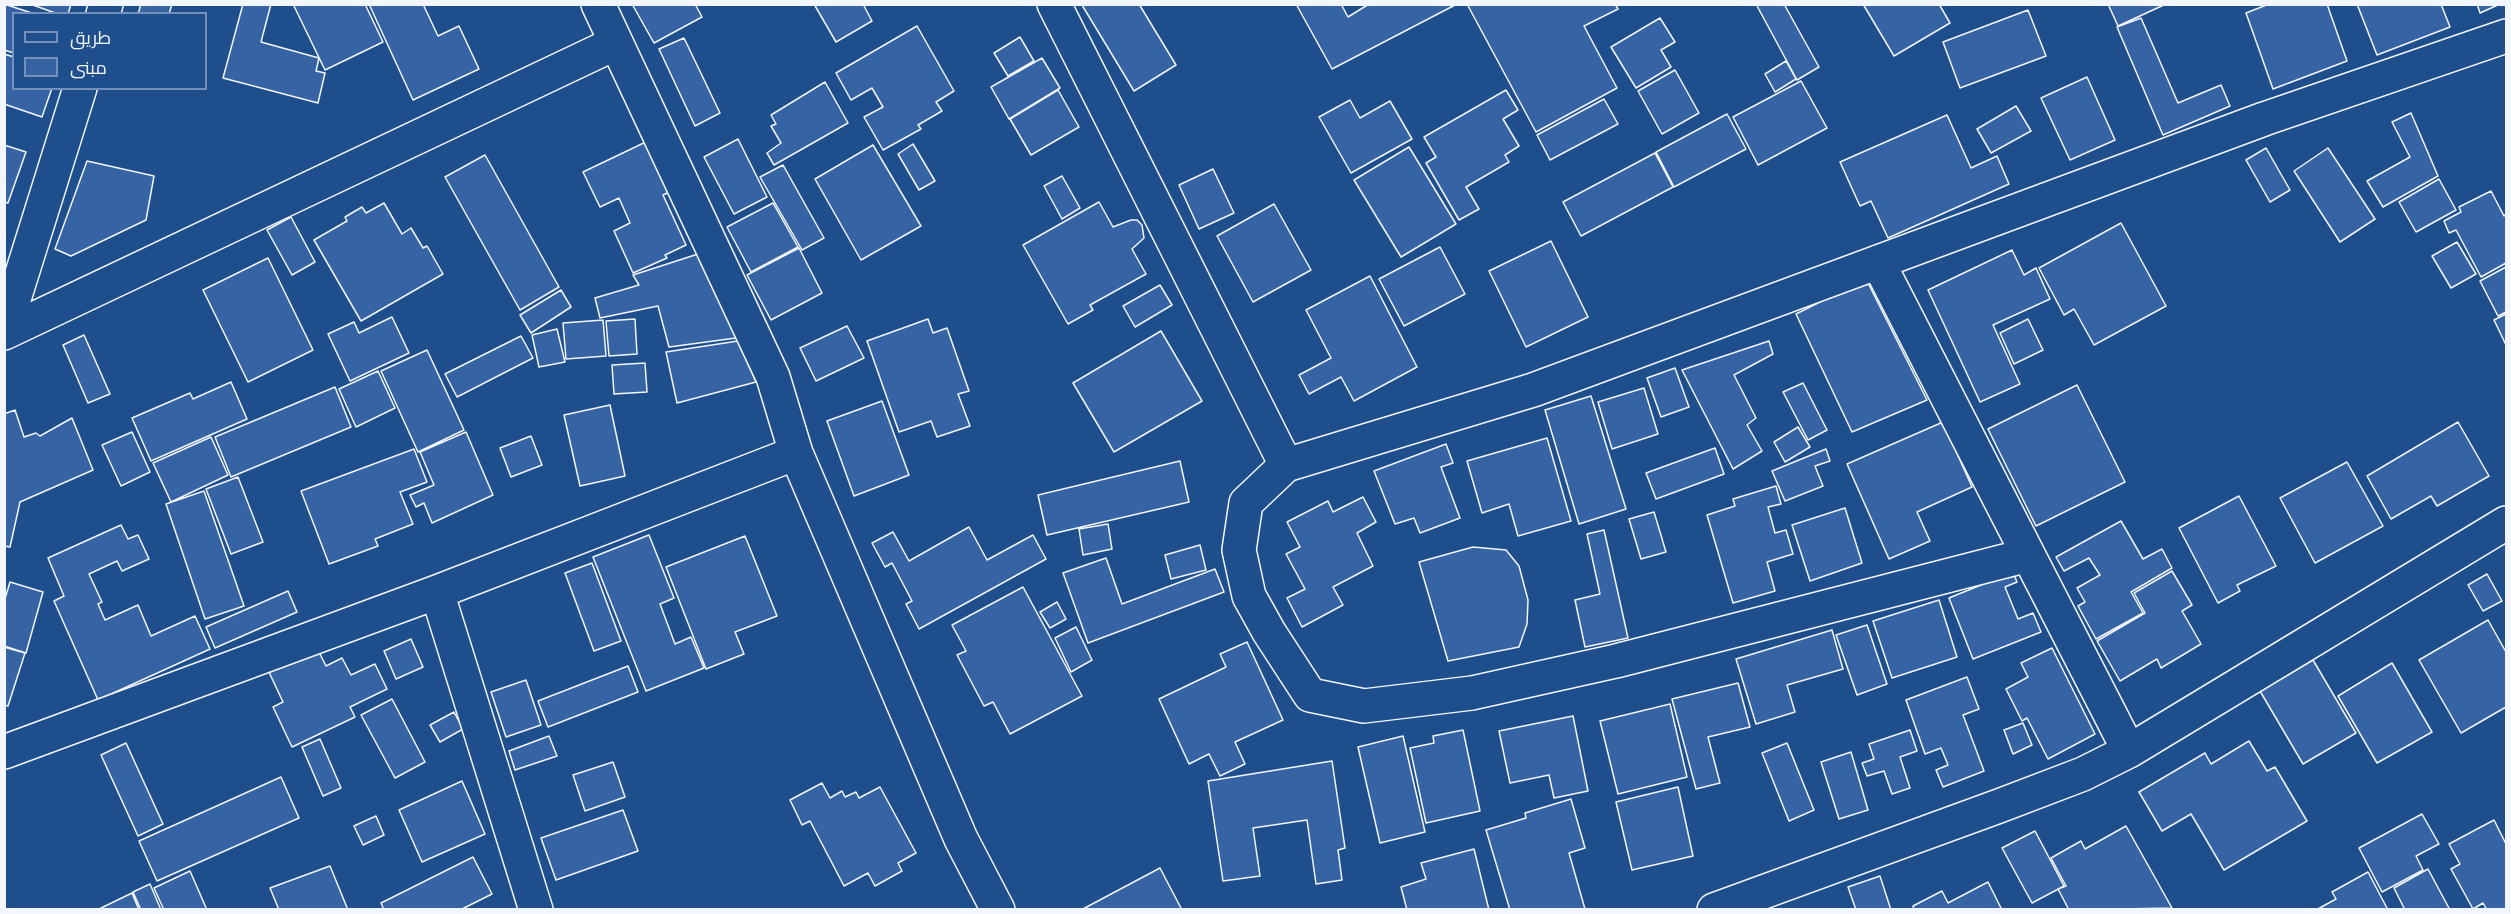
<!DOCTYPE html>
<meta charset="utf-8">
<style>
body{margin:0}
#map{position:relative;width:2511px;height:914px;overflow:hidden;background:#1f4e8c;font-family:Helvetica,Cairo,sans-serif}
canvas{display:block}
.frame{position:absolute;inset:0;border:6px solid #f2f6ff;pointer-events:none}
.legend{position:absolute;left:12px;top:12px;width:195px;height:78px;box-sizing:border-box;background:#1f4e8c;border:2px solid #7391ba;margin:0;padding:8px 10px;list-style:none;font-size:18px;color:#f2f6ff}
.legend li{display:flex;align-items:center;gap:12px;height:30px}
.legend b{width:30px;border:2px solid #7391ba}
</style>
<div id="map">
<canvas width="2511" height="914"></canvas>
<div class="frame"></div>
<ul class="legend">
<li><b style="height:8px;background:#1f4e8c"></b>طريق</li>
<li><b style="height:16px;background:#3563a3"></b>مبنى</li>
</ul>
</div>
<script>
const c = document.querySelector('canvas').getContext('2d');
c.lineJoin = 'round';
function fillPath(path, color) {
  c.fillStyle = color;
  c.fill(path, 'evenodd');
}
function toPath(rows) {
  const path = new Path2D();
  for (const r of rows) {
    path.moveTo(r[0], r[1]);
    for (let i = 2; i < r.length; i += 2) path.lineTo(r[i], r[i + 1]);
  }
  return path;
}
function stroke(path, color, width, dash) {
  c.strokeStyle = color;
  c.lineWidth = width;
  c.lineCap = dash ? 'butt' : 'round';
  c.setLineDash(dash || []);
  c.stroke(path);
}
const building = toPath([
 [4,4,35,14,14,14,14,53,4,50,4,4],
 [30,4,71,4,68,14,58,14,30,4],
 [141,4,172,4,169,14,138,14,141,4],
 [243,4,271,4,261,42,319,58,316,71,325,73,318,103,223,78,243,4],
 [293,4,365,4,383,42,325,70,293,4],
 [369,4,423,4,438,36,459,26,479,69,413,100,369,4],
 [632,4,695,4,702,17,654,43,632,4],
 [814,4,863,4,872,21,836,42,814,4],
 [1083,4,1139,4,1176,65,1134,91,1082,5,1083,4],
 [1296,4,1341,4,1348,17,1369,4,1457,4,1332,69,1296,4],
 [1467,4,1615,4,1618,9,1584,26,1617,88,1536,132,1467,4],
 [1756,4,1784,4,1819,67,1797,80,1756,4],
 [1863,4,1939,4,1950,23,1894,56,1863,4],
 [2108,4,2166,4,2118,26,2108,4],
 [2269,4,2327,4,2347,61,2273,89,2246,13,2269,4],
 [2357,4,2441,4,2450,27,2377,55,2357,4],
 [2477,4,2500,4,2480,13,2477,4],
 [2028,10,2046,56,1960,88,1943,42,2028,10],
 [1660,18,1675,42,1661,50,1671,67,1636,88,1611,47,1660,18],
 [2141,18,2178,103,2221,85,2230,106,2163,135,2117,27,2141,18],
 [917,26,954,91,936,102,942,111,918,125,921,129,883,150,864,117,883,107,872,88,851,100,836,73,917,26],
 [1020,37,1034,61,1008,76,994,53,1020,37],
 [684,38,720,113,695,126,659,49,684,38],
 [4,54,14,57,14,88,52,88,42,117,4,104,4,54],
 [1042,58,1060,88,1009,119,991,87,1042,58],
 [1786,61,1796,79,1775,92,1765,74,1786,61],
 [1675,70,1699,113,1662,134,1638,91,1675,70],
 [2087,77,2115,140,2070,160,2041,98,2087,77],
 [1801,81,1827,128,1758,165,1733,117,1801,81],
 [825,82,848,123,774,165,767,153,781,143,771,126,776,124,771,115,825,82],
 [1058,90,1079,127,1031,155,1010,119,1058,90],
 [1506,90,1518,110,1503,119,1519,146,1505,155,1509,162,1466,187,1479,209,1459,220,1426,163,1436,157,1424,137,1506,90],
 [1604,99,1618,124,1550,160,1537,135,1604,99],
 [1350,100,1360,118,1390,101,1412,139,1351,173,1319,117,1350,100],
 [2016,106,2031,131,1991,153,1977,129,2016,106],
 [2411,113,2438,176,2383,207,2367,181,2410,157,2392,122,2411,113],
 [1727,114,1746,149,1674,187,1656,152,1727,114],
 [1947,115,1971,168,1997,156,2009,184,1888,238,1871,201,1860,206,1840,162,1947,115],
 [738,139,767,197,734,214,704,157,738,139],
 [650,140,674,190,663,195,686,245,665,255,667,258,633,273,614,231,630,223,619,198,600,207,583,172,650,140],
 [913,144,935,181,919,190,898,154,913,144],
 [4,145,26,152,8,203,4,202,4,145],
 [873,145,921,226,861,260,815,179,873,145],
 [1409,147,1456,224,1401,257,1354,180,1409,147],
 [2266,148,2290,190,2270,202,2246,160,2266,148],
 [2328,148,2375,219,2340,242,2294,171,2328,148],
 [1655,153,1673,187,1581,236,1563,202,1655,153],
 [485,155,559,287,520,310,445,177,485,155],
 [87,161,154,176,146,220,71,256,55,249,87,161],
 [783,165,824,238,802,250,760,177,783,165],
 [1213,169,1234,213,1199,229,1179,185,1213,169],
 [1062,176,1080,208,1062,219,1044,186,1062,176],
 [2439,179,2456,210,2416,232,2399,202,2439,179],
 [2491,191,2504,216,2506,214,2506,263,2481,277,2456,230,2449,233,2444,221,2461,212,2459,207,2491,191],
 [1099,202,1113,227,1131,220,1137,220,1142,225,1144,238,1132,249,1146,274,1090,305,1093,310,1068,324,1023,245,1099,202],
 [384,203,402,234,411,228,423,248,427,246,443,274,361,321,314,240,347,221,345,217,362,207,366,213,384,203],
 [773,203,798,247,751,272,727,227,773,203],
 [1274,204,1311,270,1253,302,1217,236,1274,204],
 [291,217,315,262,292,275,267,230,291,217],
 [2121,223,2166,306,2094,345,2074,309,2064,315,2039,268,2121,223],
 [1551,241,1588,317,1526,347,1489,271,1551,241],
 [2457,242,2476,274,2451,288,2432,256,2457,242],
 [1440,247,1465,294,1404,326,1379,279,1440,247],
 [799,248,822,293,771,320,747,275,799,248],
 [2012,250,2024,275,2036,268,2050,299,1993,325,2020,384,1980,402,1928,290,2012,250],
 [698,254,736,338,669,347,658,306,600,318,595,298,639,285,633,275,698,254],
 [268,258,313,350,248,382,203,290,268,258],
 [2506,267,2506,312,2498,316,2480,281,2506,267],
 [1370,276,1417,367,1354,401,1341,377,1309,394,1299,375,1331,358,1306,310,1370,276],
 [1866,279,1927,400,1852,432,1796,314,1866,279],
 [1160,285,1172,305,1135,327,1123,306,1160,285],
 [561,290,571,307,531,333,520,315,561,290],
 [2506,314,2506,345,2494,320,2506,314],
 [392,317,409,353,350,381,328,334,354,322,359,333,392,317],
 [635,319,637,354,609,356,606,321,635,319],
 [928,319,933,333,947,328,969,391,958,394,970,426,937,437,931,421,899,432,867,341,928,319],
 [2028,319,2043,350,2014,364,2000,333,2028,319],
 [603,320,606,356,566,359,563,323,603,320],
 [847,326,864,358,816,381,800,348,847,326],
 [557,329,565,362,539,367,532,335,557,329],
 [1161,331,1202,401,1114,452,1073,383,1161,331],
 [84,335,110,394,88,403,63,345,84,335],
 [521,336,533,358,457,397,445,374,521,336],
 [738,341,756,382,677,403,666,352,738,341],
 [1769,341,1773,354,1734,375,1756,418,1747,425,1762,451,1733,469,1682,370,1769,341],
 [427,350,464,430,418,452,381,371,427,350],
 [645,363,647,392,614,394,612,365,645,363],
 [1675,368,1689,407,1661,417,1647,378,1675,368],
 [378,371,395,408,356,427,339,389,378,371],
 [231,382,247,419,151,461,132,418,190,393,193,399,231,382],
 [1803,383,1827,430,1808,440,1783,392,1803,383],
 [2077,385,2125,482,2036,526,1988,429,2077,385],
 [335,387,351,427,231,477,215,437,335,387],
 [1644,388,1658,434,1612,449,1598,402,1644,388],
 [1591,396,1626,509,1579,524,1545,410,1591,396],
 [882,401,909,475,854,496,827,421,882,401],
 [610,405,625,476,580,486,564,415,610,405],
 [15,410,24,437,36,433,40,436,72,418,93,470,20,502,10,547,4,546,4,414,15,410],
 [1943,422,1972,487,1917,512,1930,541,1889,559,1847,464,1943,422],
 [2458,422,2489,476,2437,506,2431,496,2391,519,2367,476,2458,422],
 [1798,427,1810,447,1785,462,1774,442,1798,427],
 [132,432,150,472,121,486,102,445,132,432],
 [466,432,493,495,432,523,424,503,416,507,410,495,434,485,420,452,466,432],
 [531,436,542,465,511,477,500,448,531,436],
 [211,437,228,475,171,502,153,463,211,437],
 [1547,438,1571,521,1518,536,1509,504,1482,513,1467,461,1547,438],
 [1446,444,1453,463,1441,467,1460,518,1420,533,1414,518,1395,524,1374,471,1446,444],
 [1715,448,1724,474,1656,499,1646,473,1715,448],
 [414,449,427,482,400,492,413,524,375,539,378,546,329,564,301,491,414,449],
 [1826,449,1830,461,1815,466,1823,486,1785,501,1772,471,1826,449],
 [1180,461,1189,502,1047,535,1038,495,1180,461],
 [2347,462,2383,526,2315,563,2280,498,2347,462],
 [238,477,263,542,231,554,206,489,238,477],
 [1776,486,1781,504,1768,507,1775,533,1786,530,1793,554,1767,562,1775,591,1733,603,1707,515,1735,506,1733,499,1776,486],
 [204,491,244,606,205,619,166,504,204,491],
 [2239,496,2276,566,2237,585,2240,591,2218,603,2179,528,2239,496],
 [1363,497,1376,522,1357,533,1373,566,1333,587,1343,605,1302,627,1287,598,1305,589,1286,554,1300,547,1287,522,1328,501,1333,512,1363,497],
 [1845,508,1862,563,1810,581,1792,525,1845,508],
 [1654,512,1666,552,1641,559,1629,519,1654,512],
 [2121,521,2143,559,2162,549,2172,568,2131,592,2143,613,2096,639,2078,606,2085,602,2077,588,2100,575,2089,558,2064,571,2056,557,2121,521],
 [1108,524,1112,549,1083,555,1079,529,1108,524],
 [121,525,128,539,138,535,149,559,122,571,117,561,89,574,102,602,98,604,105,620,138,605,151,636,195,616,210,649,98,700,54,601,64,596,48,558,121,525],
 [969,527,987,560,1033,535,1046,559,919,629,906,604,912,601,892,563,885,567,872,543,893,532,909,561,969,527],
 [1604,530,1628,638,1585,647,1575,600,1600,594,1587,534,1604,530],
 [649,535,674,598,660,604,675,644,691,637,704,668,646,691,593,557,649,535],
 [745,536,777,616,735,632,744,654,706,669,666,567,745,536],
 [1200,545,1206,570,1171,579,1165,555,1200,545],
 [1473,547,1506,550,1519,566,1528,600,1527,624,1519,647,1448,661,1419,562,1473,547],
 [1106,558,1122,604,1215,569,1224,592,1088,643,1063,573,1106,558],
 [592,563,621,641,594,651,565,573,592,563],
 [2172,571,2192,605,2182,611,2201,644,2161,668,2157,659,2120,681,2097,641,2145,613,2134,593,2172,571],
 [2013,572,2017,582,2005,587,2018,619,2033,613,2041,632,1973,659,1949,598,2013,572],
 [2487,574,2502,601,2483,611,2468,585,2487,574],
 [10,582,43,592,26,653,4,646,4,602,10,582],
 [1023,587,1082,696,1010,734,993,702,984,706,957,655,966,651,952,625,1023,587],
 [288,591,297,612,215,648,206,627,288,591],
 [1939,600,1957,657,1892,678,1873,621,1939,600],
 [1057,602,1066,619,1050,628,1040,612,1057,602],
 [2488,620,2506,652,2506,707,2461,733,2419,660,2488,620],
 [1867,625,1887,684,1857,695,1836,635,1867,625],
 [1076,627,1092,660,1071,672,1055,638,1076,627],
 [1832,630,1843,669,1787,685,1795,712,1756,724,1736,659,1832,630],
 [411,639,423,667,396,679,384,651,411,639],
 [1247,642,1283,720,1235,742,1245,764,1220,776,1209,754,1189,764,1159,699,1226,667,1220,654,1247,642],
 [316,646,326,666,342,658,351,675,375,664,387,689,350,707,355,717,292,747,273,707,283,702,268,670,316,646],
 [4,647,25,653,8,706,4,705,4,647],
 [2052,648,2095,734,2048,759,2027,718,2022,721,2006,689,2028,677,2021,663,2052,648],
 [2313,660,2356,733,2303,764,2260,691,2313,660],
 [2392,663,2432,732,2377,763,2338,696,2392,663],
 [628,666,638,692,548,727,538,701,628,666],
 [1967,677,1979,709,1963,715,1984,771,1943,787,1936,770,1948,765,1941,748,1925,754,1906,700,1967,677],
 [526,680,541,725,506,737,491,692,526,680],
 [1738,683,1750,727,1708,737,1720,783,1696,789,1672,699,1738,683],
 [392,699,425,762,395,778,361,715,392,699],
 [1670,704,1687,777,1618,794,1600,721,1670,704],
 [454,712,463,729,440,742,430,725,454,712],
 [1573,716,1588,791,1554,798,1549,775,1510,783,1499,731,1573,716],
 [2023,723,2032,745,2013,754,2004,730,2023,723],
 [1463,730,1480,811,1426,823,1410,748,1434,743,1433,736,1463,730],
 [1910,730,1917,751,1900,757,1910,788,1892,794,1884,771,1867,776,1862,763,1874,759,1869,744,1910,730],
 [549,736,557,756,515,770,509,751,549,736],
 [1403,736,1425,832,1380,843,1358,747,1403,736],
 [320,739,341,788,323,796,302,747,320,739],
 [2249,741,2267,771,2275,767,2307,821,2224,870,2191,814,2162,831,2139,792,2205,753,2211,764,2249,741],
 [126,743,163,824,138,836,101,755,126,743],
 [1787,743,1814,810,1789,821,1762,753,1787,743],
 [1851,752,1868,810,1839,819,1821,762,1851,752],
 [1332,761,1345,848,1338,850,1342,880,1316,884,1307,820,1253,828,1260,876,1223,881,1208,781,1332,761],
 [613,762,625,797,585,811,573,775,613,762],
 [281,777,299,818,157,881,139,841,281,777],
 [462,781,485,834,422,862,399,810,462,781],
 [822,783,830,798,842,791,845,797,856,792,859,798,880,787,916,853,898,863,902,871,875,886,868,873,844,886,810,821,802,825,790,800,822,783],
 [1678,787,1693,856,1632,870,1616,802,1678,787],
 [1571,799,1585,848,1569,853,1585,909,1510,910,1486,830,1526,818,1525,813,1571,799],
 [623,810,638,851,556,880,541,838,623,810],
 [2422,814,2439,844,2416,856,2423,870,2382,892,2359,848,2422,814],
 [376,816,384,835,363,845,354,826,376,816],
 [2494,820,2506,844,2506,910,2487,910,2483,903,2473,909,2451,869,2460,864,2449,844,2494,820],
 [2126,826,2172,908,2069,910,2058,889,2066,886,2051,858,2081,841,2085,849,2126,826],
 [2035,831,2064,886,2032,903,2002,848,2035,831],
 [1474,849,1489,910,1407,910,1401,887,1426,879,1421,863,1474,849],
 [473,857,492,894,460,910,384,910,381,903,473,857],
 [330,866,348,910,279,910,270,888,330,866],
 [1160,868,1182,910,1081,910,1160,868],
 [2428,869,2450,910,2405,910,2394,888,2428,869],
 [190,871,207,910,164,910,154,888,190,871],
 [2368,872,2388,910,2316,910,2336,899,2332,892,2368,872],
 [1880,876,1891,910,1856,910,1848,887,1880,876],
 [1988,882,2002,910,1914,910,1913,906,1942,891,1948,903,1988,882],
 [150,884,161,910,141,910,133,892,150,884],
 [132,893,139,910,97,910,132,893]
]);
fillPath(building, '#3563a3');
stroke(building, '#f2f6ff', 1.5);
const minor = toPath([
 [598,4,773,377,796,453,961,839,998,910],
 [1054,4,1286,465],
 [103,14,106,4],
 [4,331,80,88],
 [4,333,616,43],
 [2028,555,1616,661,1472,693,1364,706,1310,695,1269,632,1249,596,1239,550,1246,503,1286,465,1533,390,2264,119,2506,36],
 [437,592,536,910],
 [2129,751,2506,523],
 [4,752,437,592,796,453],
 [1714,910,1999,806,2083,774,2129,751,1878,262]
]);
stroke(minor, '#f2f6ff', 36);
stroke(minor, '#1f4e8c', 33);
</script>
